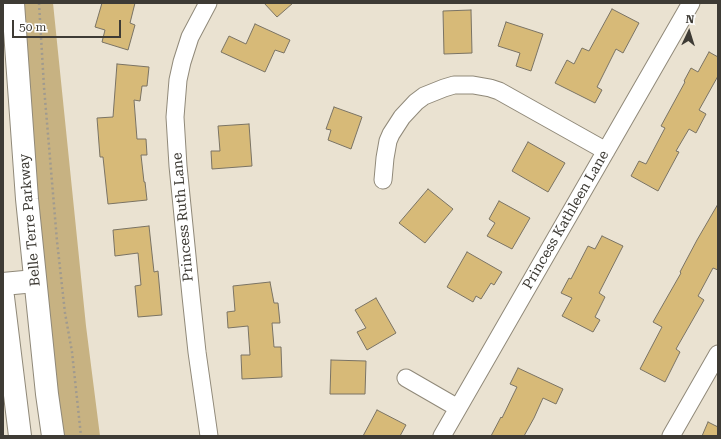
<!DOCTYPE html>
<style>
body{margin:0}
#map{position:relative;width:721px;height:439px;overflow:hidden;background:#eae2d1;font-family:"Roboto Serif",serif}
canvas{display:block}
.frame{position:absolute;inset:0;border:4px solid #3e3b35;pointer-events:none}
.north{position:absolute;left:669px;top:12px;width:40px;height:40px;-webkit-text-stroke:3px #fff;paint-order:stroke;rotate:4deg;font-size:11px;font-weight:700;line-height:16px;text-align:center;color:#3e3b35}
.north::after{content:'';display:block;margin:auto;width:14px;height:18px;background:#3e3b35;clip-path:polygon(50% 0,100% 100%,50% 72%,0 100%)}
.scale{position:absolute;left:12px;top:20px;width:109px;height:18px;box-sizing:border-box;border:2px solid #3e3b35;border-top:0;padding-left:5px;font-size:12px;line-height:14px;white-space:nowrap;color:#3e3b35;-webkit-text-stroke:3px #fff;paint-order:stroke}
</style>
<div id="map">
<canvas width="721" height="439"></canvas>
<div class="frame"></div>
<div class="north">N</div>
<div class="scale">50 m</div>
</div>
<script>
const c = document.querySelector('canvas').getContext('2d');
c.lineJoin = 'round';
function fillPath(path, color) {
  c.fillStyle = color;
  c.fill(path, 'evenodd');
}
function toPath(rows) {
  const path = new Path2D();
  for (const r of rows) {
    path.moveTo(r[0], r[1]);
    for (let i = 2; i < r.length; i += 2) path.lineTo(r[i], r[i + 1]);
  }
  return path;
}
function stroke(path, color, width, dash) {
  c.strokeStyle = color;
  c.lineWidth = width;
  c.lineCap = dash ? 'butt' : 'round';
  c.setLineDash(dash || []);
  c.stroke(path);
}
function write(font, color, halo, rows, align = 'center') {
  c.font = font + ' "Roboto Serif",serif';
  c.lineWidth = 3.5;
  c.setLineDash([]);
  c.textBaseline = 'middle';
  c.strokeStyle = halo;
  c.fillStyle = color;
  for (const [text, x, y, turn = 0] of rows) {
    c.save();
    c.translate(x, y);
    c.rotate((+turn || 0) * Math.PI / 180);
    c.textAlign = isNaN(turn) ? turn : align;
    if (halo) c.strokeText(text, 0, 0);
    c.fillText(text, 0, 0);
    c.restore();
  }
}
fillPath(toPath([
 [20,3,53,3,86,326,100,436,61,436,51,356]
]), '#c7b282');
const building = toPath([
 [102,3,135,3,130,23,135,25,128,50,102,42,105,30,95,27,102,3],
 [264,3,293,3,277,17,264,3],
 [612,9,639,23,623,53,616,49,597,87,602,90,595,103,555,83,567,60,574,64,582,48,589,51,612,9],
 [471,10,472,53,444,54,443,11,471,10],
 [506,22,543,34,531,71,516,66,520,53,498,46,506,22],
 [255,24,290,40,284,53,275,50,265,72,221,52,229,36,246,44,255,24],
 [709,52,718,57,718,76,699,110,706,114,696,133,689,129,676,151,679,152,658,191,631,176,639,161,646,164,665,128,661,126,685,82,684,81,691,68,698,72,709,52],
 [117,64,149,67,147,86,142,86,140,101,134,100,137,139,146,139,147,155,141,155,144,182,145,182,147,200,108,204,103,157,100,157,97,118,113,117,117,64],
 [334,107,362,117,351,149,328,140,331,130,326,129,334,107],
 [249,124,252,166,212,169,211,151,220,151,218,126,249,124],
 [528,142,565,163,548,192,512,171,528,142],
 [428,189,453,209,425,243,399,223,428,189],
 [499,201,530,218,512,249,487,236,495,223,489,219,499,201],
 [718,204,718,270,713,268,698,296,704,300,676,349,680,352,665,382,640,369,662,327,653,322,681,273,680,272,697,240,718,204],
 [149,226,154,272,158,271,162,315,138,317,135,286,141,285,138,253,115,256,113,230,149,226],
 [602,236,623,246,599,293,605,297,595,317,600,320,593,332,562,316,572,298,561,293,569,278,571,279,588,246,595,249,602,236],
 [467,252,502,272,494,285,491,283,481,299,476,296,473,302,447,287,467,252],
 [270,282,274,303,278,303,280,323,272,323,274,347,281,347,282,377,242,379,241,355,250,355,248,326,228,328,227,312,235,311,233,286,270,282],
 [376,298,396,333,367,350,357,332,366,328,355,310,376,298],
 [331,360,366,361,365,394,330,394,331,360],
 [518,368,563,389,556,404,543,398,534,418,524,436,491,436,501,417,502,418,517,387,510,384,518,368],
 [377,410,406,425,400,436,363,436,377,410],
 [708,422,718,427,718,436,702,436,708,422]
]);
fillPath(building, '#d7ba78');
stroke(building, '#7a7364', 1);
const minor = toPath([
 [208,3,190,37,182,62,178,80,175,117,178,166,191,296,197,352,209,436],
 [383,180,385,158,388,141,391,134,402,117,416,102,424,96,444,88,454,85,473,85,490,88,499,91,606,151],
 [406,378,458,408],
 [442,436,691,3],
 [671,436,718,354]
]);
const tertiary = toPath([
 [3,284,35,281]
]);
const secondary = toPath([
 [13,3,27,199,47,394,53,436],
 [3,297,20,436]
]);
stroke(minor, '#908979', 19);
stroke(tertiary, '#908979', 24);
stroke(secondary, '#908979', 24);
stroke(toPath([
 [39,3,44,87,57,241,65,313,72,352,81,436]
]), '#a09a8e', 2.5, [2, 3]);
stroke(minor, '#fff', 17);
stroke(tertiary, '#fff', 22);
stroke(secondary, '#fff', 22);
write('14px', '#3e3b35', '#fff', [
 ["Princess Ruth Lane",183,217,-95],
 ["Belle Terre Parkway",30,220,-95],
 ["Princess Kathleen Lane",566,220,-60]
]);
</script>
